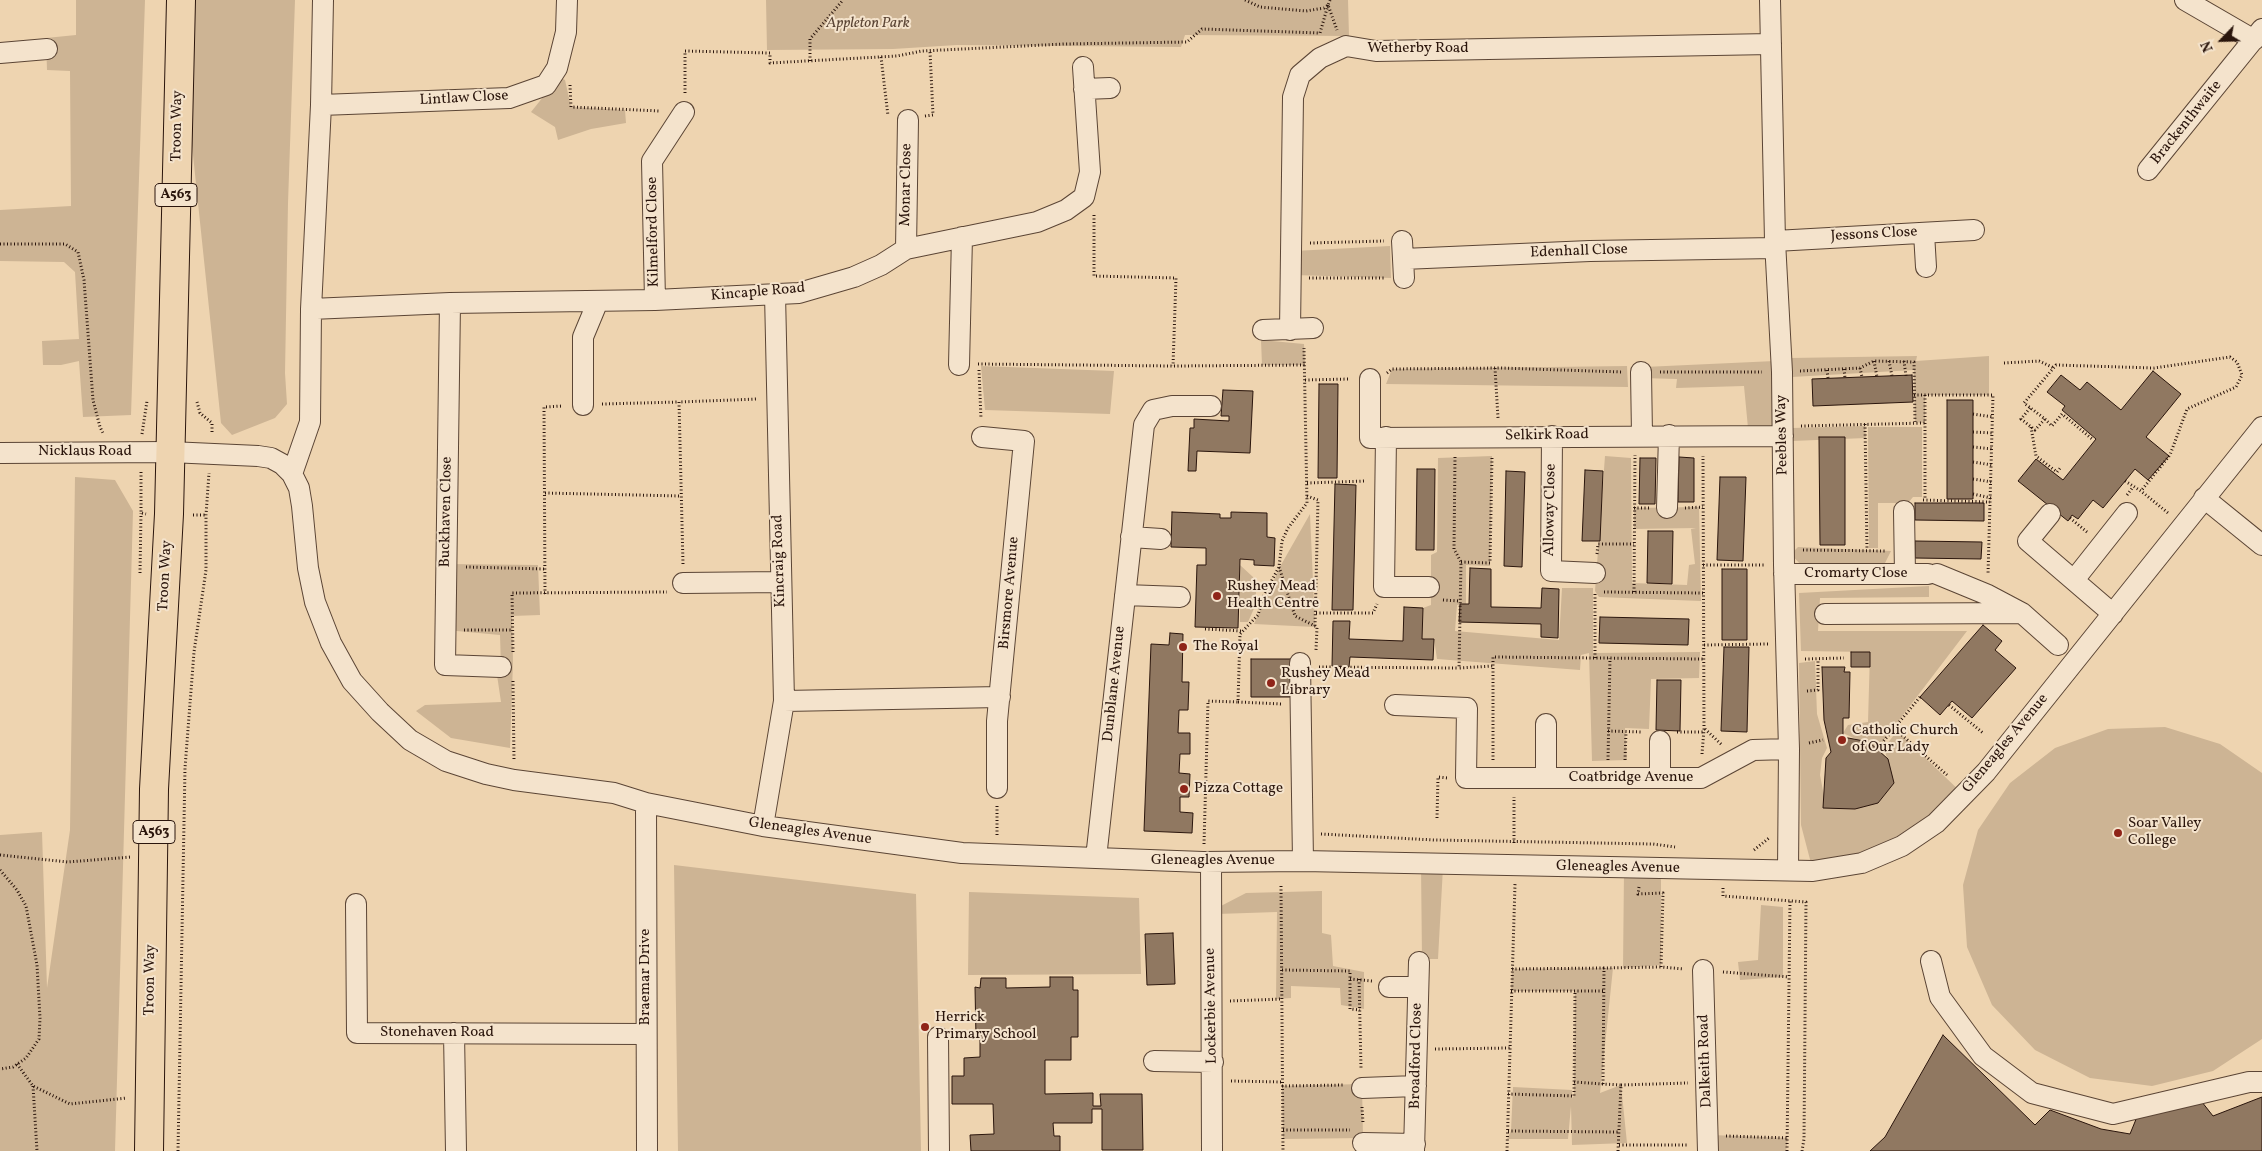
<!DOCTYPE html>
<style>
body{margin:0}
#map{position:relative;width:2262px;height:1151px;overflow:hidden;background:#eed4b0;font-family:Vollkorn,serif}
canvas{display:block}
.north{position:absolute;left:2197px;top:15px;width:50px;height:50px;-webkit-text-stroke:4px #f4e3cc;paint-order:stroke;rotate:246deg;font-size:14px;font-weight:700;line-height:20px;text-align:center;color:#2a150c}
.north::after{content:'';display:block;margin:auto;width:18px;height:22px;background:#2a150c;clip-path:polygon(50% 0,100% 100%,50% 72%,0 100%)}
</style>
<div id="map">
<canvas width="2262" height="1151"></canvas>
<div class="north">N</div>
</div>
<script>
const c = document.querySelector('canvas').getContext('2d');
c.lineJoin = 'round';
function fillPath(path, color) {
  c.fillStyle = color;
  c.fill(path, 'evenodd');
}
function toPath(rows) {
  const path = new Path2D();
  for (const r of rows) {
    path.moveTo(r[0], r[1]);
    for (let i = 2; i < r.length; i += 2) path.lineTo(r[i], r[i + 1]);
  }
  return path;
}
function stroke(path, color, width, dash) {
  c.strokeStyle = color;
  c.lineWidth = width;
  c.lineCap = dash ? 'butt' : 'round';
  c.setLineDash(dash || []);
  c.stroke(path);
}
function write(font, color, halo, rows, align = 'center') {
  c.font = font + ' Vollkorn,serif';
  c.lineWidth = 4;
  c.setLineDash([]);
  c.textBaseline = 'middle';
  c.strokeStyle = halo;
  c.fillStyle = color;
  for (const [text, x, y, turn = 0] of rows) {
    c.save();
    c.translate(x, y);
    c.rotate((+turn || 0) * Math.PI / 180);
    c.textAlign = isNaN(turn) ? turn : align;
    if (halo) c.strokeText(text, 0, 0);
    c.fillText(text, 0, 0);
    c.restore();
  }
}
fillPath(toPath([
 [76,0,145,0,131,415,83,417,79,361,61,365,43,365,42,341,79,339,75,272,64,262,0,261,0,210,71,206,70,71,47,70,46,38,76,35],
 [188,0,295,0,288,203,285,373,287,404,275,418,232,435,221,423,186,88],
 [766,0,1348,0,1349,36,1185,35,1181,47,957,45,893,49,767,50],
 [559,77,565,80,571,107,625,110,626,123,591,129,558,140,555,127,531,112],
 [1390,246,1391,278,1294,275,1294,251],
 [1261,340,1304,344,1305,365,1262,365],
 [1917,356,1916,361,1989,356,1989,395,1925,395,1925,423,1915,422,1914,370,1792,377,1790,358],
 [1775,361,1776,427,1748,428,1744,386,1676,388,1677,379,1641,378,1644,367],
 [981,366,1114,371,1110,414,985,410],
 [1627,366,1628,387,1386,384,1392,369],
 [1865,426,1866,438,1792,441,1792,428],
 [1868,427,1922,427,1922,497,1913,497,1908,503,1878,503,1878,548,1869,548],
 [1492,456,1490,566,1466,565,1466,604,1457,605,1455,631,1559,640,1562,588,1593,588,1593,653,1700,652,1699,678,1651,679,1649,729,1625,728,1627,760,1592,761,1589,653,1581,655,1580,670,1437,659,1434,639,1422,639,1423,608,1431,605,1431,555,1437,552,1438,458],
 [1605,456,1631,458,1632,583,1687,585,1689,565,1695,564,1691,529,1696,528,1634,529,1634,508,1699,507,1701,601,1599,597,1595,591],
 [75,477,115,480,133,511,115,1151,0,1151,0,835,42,832,47,988,70,830],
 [1310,514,1315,627,1254,624,1281,565],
 [1798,547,1891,551,1884,565,1800,564,1791,554],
 [447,564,538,565,540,615,512,616,513,662,510,748,451,738,416,711,425,705,501,702,497,675,511,663,501,667,500,635,446,630],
 [1240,565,1253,577,1256,591,1256,604,1248,622,1240,622],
 [1929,586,1929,597,1820,598,1818,631,1967,631,1877,749,1843,733,1848,725,1868,722,1870,652,1801,651,1799,593],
 [1815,661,1817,714,1827,748,1822,758,1820,775,1824,796,1849,807,1878,803,1894,783,1884,748,1897,731,1964,795,1902,846,1813,871,1801,825,1799,663],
 [2165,727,2220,744,2262,773,2262,1039,2213,1071,2152,1086,2090,1078,2035,1050,1992,1005,1967,947,1963,885,1978,830,2010,783,2055,748,2108,729],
 [674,865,916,894,921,1151,678,1151],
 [1421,866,1443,867,1438,959,1422,959],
 [1624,871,1661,872,1661,965,1623,968],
 [1322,891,1322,933,1331,935,1333,966,1364,972,1364,1009,1341,1005,1340,988,1291,986,1291,998,1276,999,1277,912,1217,914,1219,907,1246,893],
 [969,892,1139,898,1141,974,968,975],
 [1761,905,1783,907,1783,977,1740,980,1738,962,1758,960],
 [1613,968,1600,1093,1621,1085,1627,1143,1572,1145,1571,1106,1568,1139,1507,1139,1511,1131,1513,1087,1572,1090,1572,1098,1574,1096,1575,991,1511,991,1512,969],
 [1362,1084,1363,1138,1283,1139,1282,1086],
 [1711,1135,1788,1138,1786,1151,1710,1151]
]), '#cdb494');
const building = toPath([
 [2153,371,2181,394,2146,437,2169,456,2148,480,2135,469,2103,508,2093,500,2078,519,2072,515,2068,521,2018,481,2036,459,2063,480,2096,439,2062,410,2065,406,2047,392,2061,375,2080,390,2087,382,2121,410,2153,371],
 [1912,375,1913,402,1813,406,1812,379,1912,375],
 [1319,384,1338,384,1337,478,1318,478,1319,384],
 [1223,390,1253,391,1250,453,1197,451,1196,471,1188,471,1190,428,1194,428,1194,419,1229,421,1229,416,1221,416,1223,390],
 [1947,400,1973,400,1973,499,1947,499,1947,400],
 [1819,437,1845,437,1845,545,1820,545,1819,437],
 [1679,457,1694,458,1694,502,1678,502,1679,457],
 [1640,458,1656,458,1655,504,1639,504,1640,458],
 [1417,469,1435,469,1434,550,1416,550,1417,469],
 [1585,470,1603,471,1600,541,1582,541,1585,470],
 [1506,471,1525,472,1522,567,1504,566,1506,471],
 [1720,477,1746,477,1743,561,1717,560,1720,477],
 [1335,484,1356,485,1353,610,1332,610,1335,484],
 [1915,503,1984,503,1984,521,1915,520,1915,503],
 [1172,512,1220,514,1220,518,1231,518,1231,512,1267,513,1267,537,1275,538,1274,566,1254,565,1254,560,1240,559,1238,628,1195,627,1197,565,1206,565,1206,548,1171,547,1172,512],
 [1648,531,1673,531,1672,584,1647,583,1648,531],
 [1915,541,1982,542,1981,559,1915,558,1915,541],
 [1470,568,1491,569,1491,607,1541,608,1542,588,1559,589,1558,638,1541,637,1541,624,1459,622,1460,604,1469,604,1470,568],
 [1722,569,1747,569,1747,640,1722,640,1722,569],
 [1404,607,1423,608,1422,639,1434,639,1433,660,1350,657,1349,667,1332,666,1333,621,1350,621,1349,639,1403,641,1404,607],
 [1600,617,1689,619,1688,645,1599,643,1600,617],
 [1983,625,2002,641,1995,650,2016,668,1972,718,1952,701,1940,715,1920,697,1983,625],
 [1170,633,1183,634,1182,682,1189,682,1188,710,1179,710,1178,733,1190,733,1190,754,1180,754,1179,773,1190,774,1189,797,1180,797,1180,812,1193,813,1192,833,1144,831,1151,644,1169,645,1170,633],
 [1724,647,1749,647,1747,732,1721,731,1724,647],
 [1851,652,1870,652,1870,667,1851,667,1851,652],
 [1251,659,1291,659,1291,697,1251,697,1251,659],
 [1822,667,1845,667,1844,672,1850,672,1849,718,1843,718,1843,737,1869,742,1888,759,1894,783,1878,803,1855,809,1823,808,1826,758,1831,752,1824,720,1822,667],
 [1657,680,1681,680,1680,731,1656,730,1657,680],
 [1173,933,1175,984,1147,985,1145,934,1173,933],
 [1050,977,1073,977,1073,990,1078,990,1078,1037,1071,1037,1071,1060,1045,1060,1045,1094,1093,1093,1093,1106,1101,1106,1100,1094,1142,1094,1143,1150,1102,1150,1102,1109,1092,1109,1092,1123,1053,1123,1054,1136,1060,1136,1060,1151,971,1151,970,1135,994,1134,993,1104,952,1104,952,1076,964,1076,964,1058,980,1057,980,1039,976,1039,975,987,980,988,981,978,1006,978,1006,988,1050,987,1050,977],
 [1943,1035,2035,1125,2050,1110,2101,1129,2130,1134,2139,1112,2198,1097,2213,1116,2262,1097,2262,1151,1870,1151,1885,1137,1943,1035]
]);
fillPath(building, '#907861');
stroke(building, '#2a150c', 1);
const minor = toPath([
 [1770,0,1775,241,1782,372,1784,565,1789,749,1788,870],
 [2185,0,2254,40],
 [0,53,47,49],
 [1084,89,1110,88],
 [321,105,509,98,546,85,557,68,566,32,567,0],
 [2148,170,2262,29],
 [1924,233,1926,267],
 [1402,241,1403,259],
 [1775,241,1974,230],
 [906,249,908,120],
 [1404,278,1403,259,1590,251,1775,248],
 [655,300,652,161,684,112],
 [450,303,445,665,501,667],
 [311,309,450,303,655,300,799,293,854,277,881,265,906,249,1037,222,1066,210,1084,197,1090,172,1083,67],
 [1263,330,1313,328],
 [1290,330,1293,97,1300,75,1320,58,1346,46,1376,51,1771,44],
 [959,365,962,237],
 [1641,372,1642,435],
 [1370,379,1370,438,1783,436],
 [583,405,583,337,598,301],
 [1552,436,1551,571,1595,573],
 [982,437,1024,441,997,721,997,788],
 [1386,437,1384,587,1429,587],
 [0,453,170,452,258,456,271,458,282,464,292,474,299,488,302,506,308,568,315,602,331,643,352,681,380,712,410,740,446,761,486,774,514,780,614,793,646,803,763,826,962,853,1203,862,1303,861,1813,871,1862,863,1902,846,1936,823,1986,772,2262,427],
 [292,474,310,422,311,309,321,105,323,0],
 [2204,498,2262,545],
 [1667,508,1669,435],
 [1904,511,1905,574],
 [2050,514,2028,541,2113,614],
 [1131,537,1161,539],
 [1784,574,1928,574],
 [1937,574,1988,595,2022,613,2058,645],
 [2074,580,2127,513],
 [683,583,781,582],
 [1125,595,1180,597],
 [1825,614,2022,613],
 [1300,663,1303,861],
 [784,701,1000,697],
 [1395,705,1467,708,1466,778,1701,778,1753,750,1789,749],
 [1546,724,1546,778],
 [1660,778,1660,741],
 [646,803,647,1151],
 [763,826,784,701,775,294],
 [1096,858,1144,425,1153,410,1172,406,1211,406],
 [1211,862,1212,1151],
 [356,904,357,1033,646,1034],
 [1931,961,1940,997,1983,1056,2032,1093,2113,1114,2249,1082,2262,1082],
 [1703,970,1708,1151],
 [1389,987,1418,987],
 [454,1033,456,1151],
 [938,1037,939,1151],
 [1154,1061,1213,1062],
 [1362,1088,1416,1086],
 [1363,1143,1415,1144],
 [1414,1151,1419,962]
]);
const highway = toPath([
 [149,1151,154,789,169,514,181,0]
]);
stroke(minor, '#5b4535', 22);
stroke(highway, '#2a150c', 30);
stroke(toPath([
 [1245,0,1260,7,1306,11,1324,8,1328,5],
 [1330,0,1328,5,1337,30],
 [881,57,888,116],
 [810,61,810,39,843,0],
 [570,85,571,107,660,111],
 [685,93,685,51,770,53,770,63,897,56,922,51,1064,44,1187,42,1202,29,1320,33,1328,5],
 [925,116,933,115,930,51],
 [1094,215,1094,276,1176,278,1173,366],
 [1310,243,1384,241],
 [0,244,65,244,78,252,84,280,93,400,100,427,103,433],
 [1309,278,1386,278],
 [1874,361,1877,377],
 [1889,361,1892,376],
 [1904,361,1906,376],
 [2004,363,2039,361,2054,368],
 [978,364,1173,366,1305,365],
 [1495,368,1498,418],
 [1860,368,1862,377],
 [1844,369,1845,378],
 [979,370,981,419],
 [1827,370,1828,378],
 [1800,371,1860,368,1874,361,1914,362,1915,422],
 [1660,372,1762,372],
 [1387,373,1392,369,1501,368,1622,372],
 [1305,380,1350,379],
 [1914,395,1993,395,1988,574],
 [1925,395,1925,500],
 [197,402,200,413,212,423,212,434],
 [602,404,679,402],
 [2030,408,2021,419,2035,430,2045,419,2024,403,2056,365,2154,368,2230,357,2237,362,2242,375,2236,387,2187,409,2170,455,2141,491],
 [1973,414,1993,417],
 [2045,419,2052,426,2062,414,2092,439],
 [1865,424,1867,550],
 [1801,426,1925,423],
 [2031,427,2036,456,2057,472,2061,467],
 [1973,432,1993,433],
 [142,434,147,401],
 [1973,447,1993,449],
 [1455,457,1454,549,1461,562,1459,668,1493,666],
 [1973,462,1992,465],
 [141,472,141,513,146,514],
 [1973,479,1992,482],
 [2125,481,2141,491,2168,513],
 [1307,483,1366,481],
 [545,493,681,496],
 [1973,494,1991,498],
 [2127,495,2133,487],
 [1307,496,1318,500,1315,627],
 [1923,500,1990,502],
 [1634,508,1649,508],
 [1685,508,1703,507],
 [193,515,206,515],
 [2070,518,2087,532],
 [1803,550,1887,551],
 [1597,554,1598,544,1634,544],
 [1461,562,1490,563,1492,457],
 [683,564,679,402,758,399],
 [1703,565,1765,565],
 [466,567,545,569],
 [1279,567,1295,616,1317,627,1316,650],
 [140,573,141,513],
 [1604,592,1704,593],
 [1634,592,1635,455],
 [545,594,544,407,563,406],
 [1443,600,1460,601],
 [1316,613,1373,613,1377,604],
 [1205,629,1242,631],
 [464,630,512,630],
 [1704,645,1768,644],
 [513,652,512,593,667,592],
 [1595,658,1595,593],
 [1805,659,1844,658],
 [1319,667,1459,668],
 [513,681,514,760],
 [1807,691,1818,690,1818,659],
 [1238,702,1282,704],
 [1949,705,1983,733],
 [1894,728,1947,775],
 [1705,729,1722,745],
 [1608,731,1643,732],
 [1677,732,1704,732],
 [1809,743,1823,740],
 [1877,749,1920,697],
 [1702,754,1704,729,1703,456],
 [1493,760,1493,657,1704,659],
 [1608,760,1610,658],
 [1625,760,1626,732],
 [997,806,997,835],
 [1437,818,1438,777,1448,778],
 [1321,834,1434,840,1653,844,1675,847],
 [1514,843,1514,797],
 [1204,844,1208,701,1238,702,1240,634,1258,615,1264,595,1279,567,1282,541,1288,528,1307,503,1304,348],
 [1754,850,1769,838],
 [0,855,68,862,131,857],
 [0,870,17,890,26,906,37,965,40,1018,39,1039,26,1058,13,1067,0,1069],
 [1281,886,1283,1151],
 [1639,887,1638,894,1663,893,1661,967,1684,969],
 [1723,888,1723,896,1806,902,1804,1139,1802,1151],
 [1512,969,1604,968],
 [1282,970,1350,971,1350,1009,1360,1010],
 [1723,972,1789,977],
 [1350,979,1372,981],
 [1359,979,1361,1068],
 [1511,991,1604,991],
 [1230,1001,1282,999],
 [1435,1049,1510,1048],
 [17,1064,33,1086,70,1104,127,1098],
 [1231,1081,1283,1082],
 [1574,1082,1603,1084],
 [1621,1085,1688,1083],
 [33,1086,37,1151],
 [1282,1086,1344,1085],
 [1508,1094,1574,1096,1575,991],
 [1362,1107,1363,1123],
 [1283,1130,1350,1130],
 [1508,1131,1619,1132],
 [1726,1136,1788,1138],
 [1619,1145,1688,1145],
 [178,1151,185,768,194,652,206,570,206,515,209,473],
 [1507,1151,1515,884],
 [1618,1151,1621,1085,1603,1084,1604,968,1661,967],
 [1787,1151,1790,901]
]), '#2a150c', 3, [1, 2.5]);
stroke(minor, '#f4e3cc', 20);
stroke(highway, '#eed4b0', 28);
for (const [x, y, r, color] of [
 [1217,596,5,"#8f2418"],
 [1183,647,5,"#8f2418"],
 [1271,683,5,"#8f2418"],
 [1842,740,5,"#8f2418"],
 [1184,789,5,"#8f2418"],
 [2118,833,5,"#8f2418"],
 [925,1027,5,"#8f2418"]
]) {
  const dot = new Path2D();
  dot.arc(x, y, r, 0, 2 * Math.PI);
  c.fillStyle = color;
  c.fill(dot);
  stroke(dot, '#f4e3cc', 2);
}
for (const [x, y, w] of [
 [176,195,42],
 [154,832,42]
]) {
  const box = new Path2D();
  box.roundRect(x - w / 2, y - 11.5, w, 23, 4);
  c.fillStyle = '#f4e3cc';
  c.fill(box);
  stroke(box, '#2a150c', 1);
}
write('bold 14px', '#2a150c', null, [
 ["A563",176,195],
 ["A563",154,832]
]);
write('italic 15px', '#5b4535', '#f4e3cc', [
 ["Appleton Park",868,24]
]);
write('15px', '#2a150c', '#f4e3cc', [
 ["Wetherby Road",1418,49],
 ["Lintlaw Close",464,99,-3],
 ["Brackenthwaite",2187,123,-51],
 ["Troon Way",178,126,-89],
 ["Monar Close",907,185,-89],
 ["Kilmelford Close",654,232,-91],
 ["Jessons Close",1874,235,-3],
 ["Edenhall Close",1579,252,-2],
 ["Kincaple Road",758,293,-5],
 ["Peebles Way",1783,435,-91],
 ["Selkirk Road",1547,436,-1],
 ["Nicklaus Road",85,452],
 ["Alloway Close",1551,510,-89],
 ["Buckhaven Close",447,512,-89],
 ["Kincraig Road",780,561,-92],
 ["Cromarty Close",1856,574],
 ["Troon Way",166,576,-87],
 ["Birsmore Avenue",1010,593,-85],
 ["Dunblane Avenue",1115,684,-84],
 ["Gleneagles Avenue",2006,744,-50],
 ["Coatbridge Avenue",1631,778],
 ["Gleneagles Avenue",810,832,8],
 ["Gleneagles Avenue",1213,861],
 ["Gleneagles Avenue",1618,868,1],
 ["Braemar Drive",646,977,-90],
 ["Troon Way",151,980,-89],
 ["Lockerbie Avenue",1212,1006,-91],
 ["Stonehaven Road",437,1033],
 ["Broadford Close",1417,1056,-89],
 ["Dalkeith Road",1706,1061,-92]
]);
write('15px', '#2a150c', '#f4e3cc', [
 ["Rushey Mead",1227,587],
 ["Health Centre",1227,604],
 ["The Royal",1193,647],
 ["Rushey Mead",1281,674],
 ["Library",1281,691],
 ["Catholic Church",1852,731],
 ["of Our Lady",1852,748],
 ["Pizza Cottage",1194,789],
 ["Soar Valley",2128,824],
 ["College",2128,841],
 ["Herrick",935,1018],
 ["Primary School",935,1035]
], 'left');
</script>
